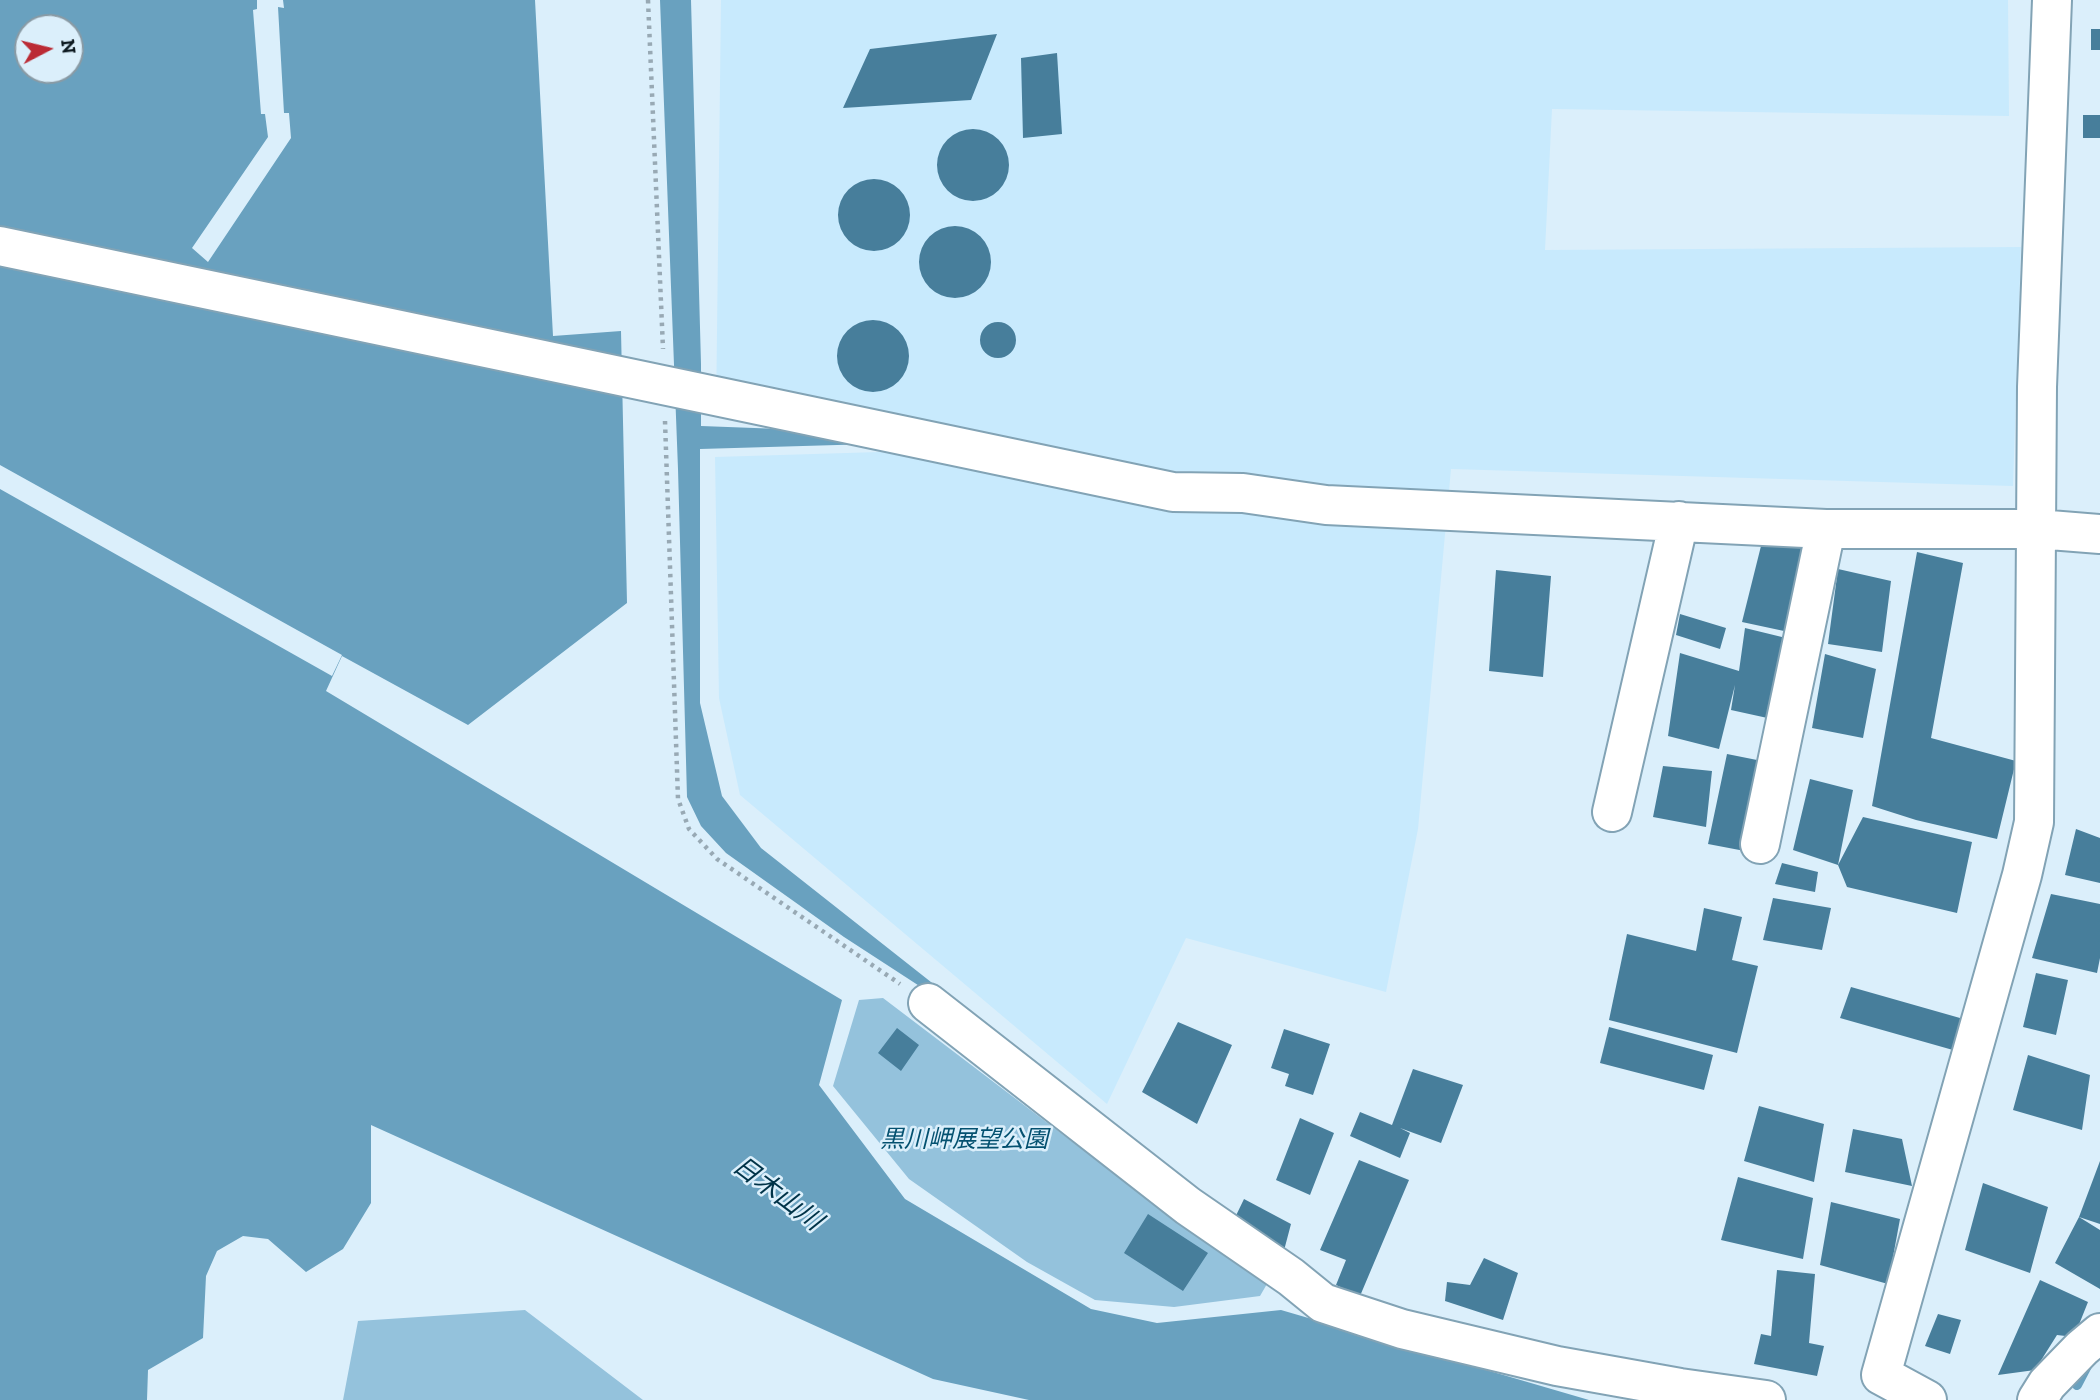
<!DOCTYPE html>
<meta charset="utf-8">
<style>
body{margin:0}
#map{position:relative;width:2100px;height:1400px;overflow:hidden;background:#dbeffb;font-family:"Zilla Slab",serif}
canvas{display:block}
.north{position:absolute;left:14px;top:14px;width:70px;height:70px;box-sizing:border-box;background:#dbeffb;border:2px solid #899aa4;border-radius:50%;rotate:83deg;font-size:19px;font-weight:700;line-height:28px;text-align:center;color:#0e1b22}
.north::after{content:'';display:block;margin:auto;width:24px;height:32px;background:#bb2b35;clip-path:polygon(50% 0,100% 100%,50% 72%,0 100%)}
</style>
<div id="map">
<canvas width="2100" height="1400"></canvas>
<div class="north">N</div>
</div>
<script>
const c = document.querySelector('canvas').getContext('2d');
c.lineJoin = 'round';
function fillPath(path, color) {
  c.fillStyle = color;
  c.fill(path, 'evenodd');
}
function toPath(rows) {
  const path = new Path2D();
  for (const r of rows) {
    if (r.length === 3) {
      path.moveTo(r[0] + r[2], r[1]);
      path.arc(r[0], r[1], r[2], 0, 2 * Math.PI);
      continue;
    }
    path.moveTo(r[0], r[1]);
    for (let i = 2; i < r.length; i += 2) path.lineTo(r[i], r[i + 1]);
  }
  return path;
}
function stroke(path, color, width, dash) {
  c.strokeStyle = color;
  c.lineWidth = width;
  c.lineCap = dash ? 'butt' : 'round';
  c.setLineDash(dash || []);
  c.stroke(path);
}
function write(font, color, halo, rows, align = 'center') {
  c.font = font + ' "Zilla Slab","Noto Sans JP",serif';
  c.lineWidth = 5;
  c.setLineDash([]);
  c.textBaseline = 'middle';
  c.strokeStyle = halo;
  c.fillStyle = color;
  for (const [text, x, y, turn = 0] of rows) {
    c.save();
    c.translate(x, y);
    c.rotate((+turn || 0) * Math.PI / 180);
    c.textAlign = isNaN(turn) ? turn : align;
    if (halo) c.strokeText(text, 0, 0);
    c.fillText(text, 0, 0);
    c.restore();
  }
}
fillPath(toPath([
 [721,0,2008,0,2009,116,1552,109,1545,250,2021,247,2013,486,1451,469,1418,829,1386,992,1186,938,1107,1104,740,795,719,698,715,457,945,450,716,415]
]), '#c8eafd');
fillPath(toPath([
 [883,998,1099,1162,1271,1277,1260,1296,1174,1307,1095,1300,1027,1262,909,1179,833,1086,859,1000],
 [525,1310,643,1400,343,1400,358,1321]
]), '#94c2dc');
fillPath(toPath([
 [0,0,535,0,553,336,621,331,627,603,468,725,342,656,326,691,842,1000,819,1085,905,1199,1091,1309,1157,1323,1281,1310,1589,1400,1029,1400,933,1379,371,1125,371,1203,343,1249,306,1272,268,1239,243,1236,217,1251,206,1276,203,1338,148,1370,147,1400,0,1400],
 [28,28,70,28,70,70,28,70],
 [660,0,691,0,701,364,701,426,941,435,940,442,700,449,700,703,722,796,761,848,936,986,924,989,844,937,726,853,701,826,687,797,678,469]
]), '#69a1bf');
fillPath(toPath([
 [257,0,283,0,284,8,278,7,284,113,289,113,291,138,208,262,192,248,268,137,265,114,261,114,253,10,257,9],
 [0,465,342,655,332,676,0,489]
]), '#dbeffb');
stroke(toPath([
 [2077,1385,2088,1364]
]), '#69a1bf', 10);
fillPath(toPath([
 [2091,29,2100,29,2100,50,2091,50],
 [997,34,971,100,843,108,870,49],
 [1057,53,1062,134,1023,138,1021,58],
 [2083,115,2100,115,2100,138,2083,138],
 [973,165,36],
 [874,215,36],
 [955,262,36],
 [873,356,36],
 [998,340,18],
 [1763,538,1805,545,1798,634,1742,622],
 [1917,552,1963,563,1931,738,2016,761,1997,839,1916,820,1872,806],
 [1838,569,1891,581,1882,652,1828,644],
 [1496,570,1551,576,1543,677,1489,671],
 [1680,614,1726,628,1720,649,1676,635],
 [1745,628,1786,638,1772,719,1731,710,1735,685,1719,749,1668,736,1680,653,1739,671],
 [1825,654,1876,669,1863,738,1812,728],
 [1727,754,1767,762,1750,852,1708,844],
 [1663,766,1712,771,1706,827,1653,817],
 [1810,779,1853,790,1838,865,1793,850],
 [1863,817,1972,842,1957,913,1847,887,1838,865],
 [2076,829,2100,838,2100,883,2065,875],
 [1782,863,1818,872,1815,892,1775,884],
 [2051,894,2100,904,2100,958,2097,973,2032,958],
 [1773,898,1831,908,1822,950,1763,940],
 [1704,908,1742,917,1732,960,1758,966,1737,1053,1609,1020,1627,934,1696,951],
 [2036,973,2068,980,2056,1035,2023,1027],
 [1851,987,1967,1020,1960,1052,1840,1018],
 [1178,1022,1232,1045,1197,1124,1142,1092],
 [1609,1027,1713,1055,1704,1090,1600,1063],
 [897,1028,919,1045,901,1071,878,1053],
 [1284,1029,1330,1044,1313,1095,1285,1086,1289,1074,1271,1068],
 [2028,1055,2090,1075,2082,1130,2013,1110],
 [1413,1069,1463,1085,1441,1143,1400,1128,1410,1133,1400,1158,1350,1136,1360,1112,1392,1125],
 [1759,1106,1824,1124,1814,1182,1744,1161],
 [1300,1118,1334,1133,1310,1195,1276,1180],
 [1853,1129,1902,1139,1912,1186,1845,1172],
 [1359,1160,1409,1180,1360,1296,1336,1285,1346,1260,1320,1250],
 [2100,1161,2100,1224,2079,1217],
 [1738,1177,1813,1198,1803,1259,1721,1240],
 [1983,1183,2048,1207,2030,1273,1965,1250],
 [1244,1199,1291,1224,1282,1258,1229,1230],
 [1831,1202,1900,1219,1888,1284,1820,1265],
 [1148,1214,1208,1253,1183,1291,1124,1253],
 [2079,1217,2100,1230,2100,1289,2055,1263],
 [1484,1258,1518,1273,1503,1320,1445,1301,1447,1282,1470,1285],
 [1777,1270,1815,1274,1809,1343,1824,1346,1817,1376,1754,1364,1761,1334,1771,1336],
 [2040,1280,2088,1302,2074,1337,2057,1335,2035,1370,1998,1375],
 [1938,1314,1961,1320,1950,1354,1925,1346]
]), '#477e9b');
const minor = toPath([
 [0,246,1173,492,1243,493,1326,505,1826,529,2037,529,2100,534],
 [1612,812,1679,521],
 [1760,844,1826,529],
 [928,1003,1188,1206,1291,1277,1323,1303,1402,1329,1557,1366,1680,1388,1766,1400],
 [1927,1400,1881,1375,2022,875,2034,822,2037,387,2052,0],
 [2037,1400,2047,1384,2082,1348,2100,1333]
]);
stroke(minor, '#82a3b5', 42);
stroke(toPath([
 [648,0,663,349],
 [665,421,678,799,689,829,717,859,900,984]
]), '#98a9b4', 4.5, [3.5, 5]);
stroke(minor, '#fff', 38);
write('italic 24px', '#045170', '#dbeffb', [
 ["黒川岬展望公園",964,1140]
]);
write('italic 26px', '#003348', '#dbeffb', [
 ["日木山川",777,1194,37]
]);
</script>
